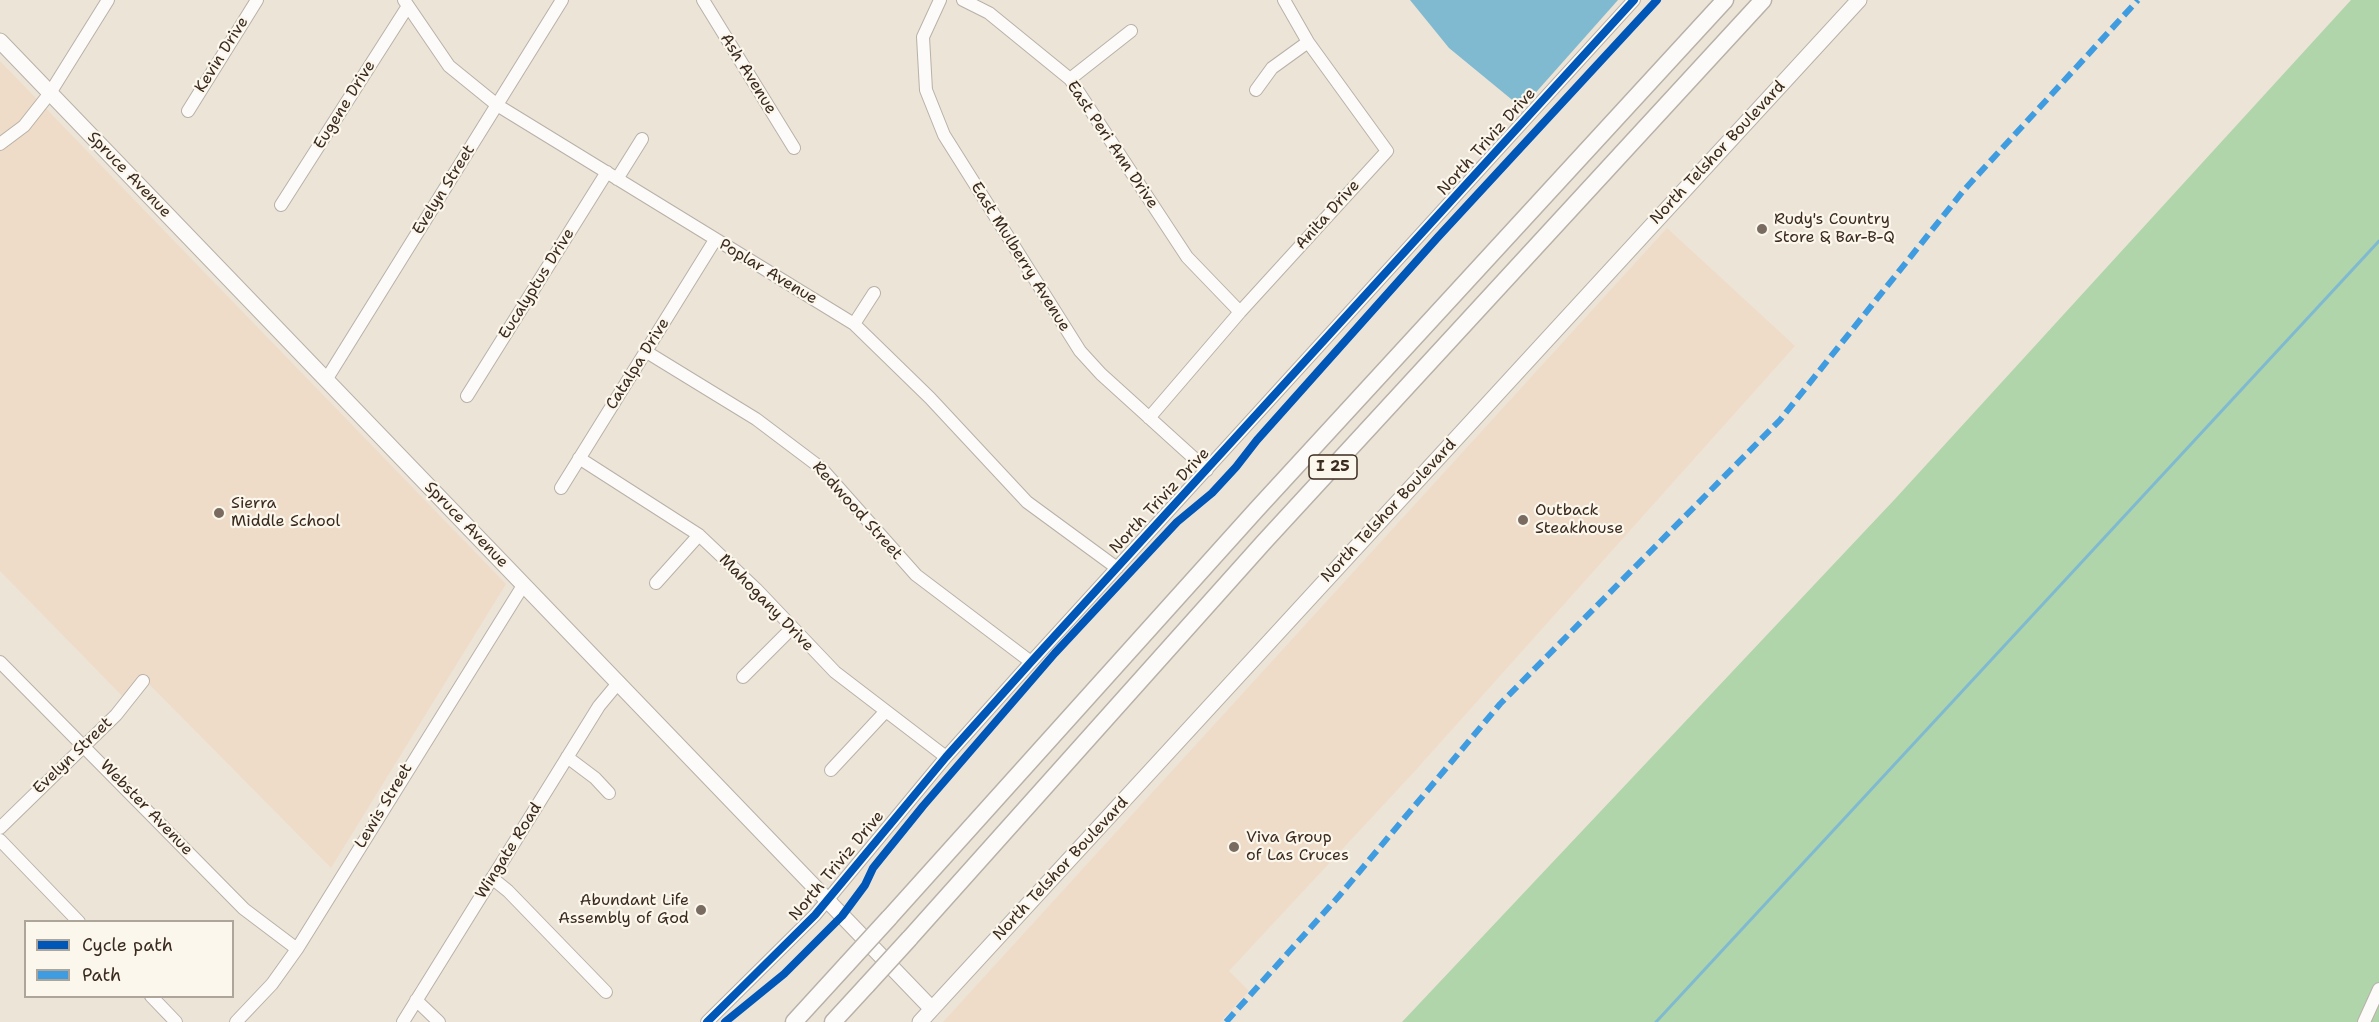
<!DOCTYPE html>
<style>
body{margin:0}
#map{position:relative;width:2379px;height:1022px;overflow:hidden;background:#ece4d7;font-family:"Shantell Sans",sans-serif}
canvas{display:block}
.legend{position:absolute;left:24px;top:920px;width:210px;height:78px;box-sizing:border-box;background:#fbf7ec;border:2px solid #aea59a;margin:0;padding:8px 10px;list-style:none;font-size:18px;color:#3b2a1e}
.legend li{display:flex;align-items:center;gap:12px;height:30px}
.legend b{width:30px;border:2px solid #aea59a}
</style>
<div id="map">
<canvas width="2379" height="1022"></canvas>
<ul class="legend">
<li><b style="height:8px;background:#0057b8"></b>Cycle path</li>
<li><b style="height:8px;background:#3f9ce0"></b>Path</li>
</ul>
</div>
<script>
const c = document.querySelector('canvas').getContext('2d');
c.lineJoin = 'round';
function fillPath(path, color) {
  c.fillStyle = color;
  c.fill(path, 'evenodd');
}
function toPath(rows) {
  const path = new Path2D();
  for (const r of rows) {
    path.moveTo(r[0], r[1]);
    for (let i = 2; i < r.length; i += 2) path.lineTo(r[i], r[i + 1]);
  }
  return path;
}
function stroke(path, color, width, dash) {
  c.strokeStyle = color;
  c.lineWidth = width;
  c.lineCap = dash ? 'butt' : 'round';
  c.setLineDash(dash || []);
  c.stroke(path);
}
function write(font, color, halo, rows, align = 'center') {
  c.font = font + ' "Shantell Sans",sans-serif';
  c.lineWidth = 4.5;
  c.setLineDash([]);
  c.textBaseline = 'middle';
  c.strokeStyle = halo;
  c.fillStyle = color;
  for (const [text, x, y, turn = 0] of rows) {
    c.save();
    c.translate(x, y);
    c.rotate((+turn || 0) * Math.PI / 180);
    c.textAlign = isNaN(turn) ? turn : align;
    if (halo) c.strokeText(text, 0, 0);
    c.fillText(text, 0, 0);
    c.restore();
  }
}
fillPath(toPath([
 [0,61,506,584,331,868,149,684,131,705,0,571],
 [1667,228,1795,346,1414,772,1229,971,1249,991,1220,1022,943,1022]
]), '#eedcc8');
fillPath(toPath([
 [2351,0,2379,0,2379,1022,1402,1022,1895,499]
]), '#b0d5aa');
fillPath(toPath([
 [1410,0,1618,0,1522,108,1449,48]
]), '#80bad1');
stroke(toPath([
 [1656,1022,2379,241]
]), '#80bad1', 3);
const minor = toPath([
 [404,0,449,66,497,105,854,324,930,398,1027,502,1117,568],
 [703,0,794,148],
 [940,0,923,37,926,90,944,135,1080,351,1101,374,1207,470],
 [963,0,989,13,1070,79,1187,257,1240,312],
 [1070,79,1131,31],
 [1256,90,1272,68,1308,42],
 [188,111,257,0],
 [0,144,24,126,50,93,108,0],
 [617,179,642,139],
 [281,205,408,6],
 [854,324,874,293],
 [645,351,756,419,821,468,916,575,1031,662],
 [326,380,562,0],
 [467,396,607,172],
 [1149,418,1240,312,1387,151,1308,42,1284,0],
 [579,458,699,535,756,589,835,672,946,757],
 [561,488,715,240],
 [656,583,699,535],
 [0,662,244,909,297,949],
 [743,677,792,628],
 [567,757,595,778,609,793],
 [831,770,885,712],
 [0,828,116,715,143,681],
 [0,840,79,922],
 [492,878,508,891,606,992],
 [151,996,176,1022],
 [416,1000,439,1022],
 [236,1022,272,984,297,949,524,584],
 [403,1022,599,706,619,682],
 [707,1022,815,915,946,757,1031,662,1634,0],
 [2364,1022,2379,989]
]);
const major = toPath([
 [0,41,932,1009],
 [920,1022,1859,0]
]);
const highway = toPath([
 [889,918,1257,509,1725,0],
 [909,939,1264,542,1763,0],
 [794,1022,847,964],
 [833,1022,867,985]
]);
stroke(minor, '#b8b1a8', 14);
stroke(major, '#b8b1a8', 17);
stroke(highway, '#b8b1a8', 19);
stroke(minor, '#fcfbf9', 12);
stroke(major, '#fcfbf9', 15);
stroke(highway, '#fcfbf9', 16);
const highwayBridge = toPath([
 [847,964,889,918],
 [867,985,909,939]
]);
stroke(highwayBridge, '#b8b1a8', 19, []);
stroke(highwayBridge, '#fcfbf9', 16);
stroke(toPath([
 [1226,1022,1339,896,1500,704,1780,420,1964,190,2138,0]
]), '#3f9ce0', 6, [12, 6]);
stroke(toPath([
 [707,1022,815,915,946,757,1031,662,1634,0],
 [725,1022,784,974,842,916,865,885,873,868,923,806,1055,653,1177,522,1212,493,1236,467,1257,440,1438,237,1657,0]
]), '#0057b8', 8);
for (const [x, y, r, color] of [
 [1762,229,6,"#796b5f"],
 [219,513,6,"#796b5f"],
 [1523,520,6,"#796b5f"],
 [1234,847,6,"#796b5f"],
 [701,910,6,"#796b5f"]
]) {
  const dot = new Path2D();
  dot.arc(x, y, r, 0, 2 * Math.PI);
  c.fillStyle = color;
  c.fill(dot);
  stroke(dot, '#fbf7ec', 2);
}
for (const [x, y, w] of [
 [1333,467,48]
]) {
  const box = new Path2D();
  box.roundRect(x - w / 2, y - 12, w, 24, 4.5);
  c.fillStyle = '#fbf7ec';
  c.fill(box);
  stroke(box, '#3b2a1e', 1.5);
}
write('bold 15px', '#3b2a1e', null, [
 ["I 25",1333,467]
]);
write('16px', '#3b2a1e', '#fbf7ec', [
 ["Kevin Drive",222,55,-58],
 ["Ash Avenue",748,74,58],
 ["Eugene Drive",345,105,-58],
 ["North Triviz Drive",1487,142,-48],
 ["East Peri Ann Drive",1112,145,56],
 ["North Telshor Boulevard",1718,153,-47],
 ["Spruce Avenue",129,175,46],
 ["Evelyn Street",444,190,-58],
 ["Anita Drive",1328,215,-48],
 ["East Mulberry Avenue",1020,257,58],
 ["Poplar Avenue",768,272,31],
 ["Eucalyptus Drive",537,284,-58],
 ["Catalpa Drive",638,364,-58],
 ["North Triviz Drive",1160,501,-47],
 ["Redwood Street",857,511,48],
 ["North Telshor Boulevard",1389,511,-47],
 ["Spruce Avenue",466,525,46],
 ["Mahogany Drive",766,603,46],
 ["Evelyn Street",73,756,-44],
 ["Lewis Street",384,806,-59],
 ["Webster Avenue",146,808,46],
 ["Wingate Road",509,851,-58],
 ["North Triviz Drive",837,866,-50],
 ["North Telshor Boulevard",1061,869,-47]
]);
write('16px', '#3b2a1e', '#fbf7ec', [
 ["Rudy's Country",1774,220],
 ["Store & Bar-B-Q",1774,238],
 ["Sierra",231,504],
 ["Middle School",231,522],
 ["Outback",1535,511],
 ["Steakhouse",1535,529],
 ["Viva Group",1246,838],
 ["of Las Cruces",1246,856],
 ["Abundant Life",689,901,"right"],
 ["Assembly of God",689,919,"right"]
], 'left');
</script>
